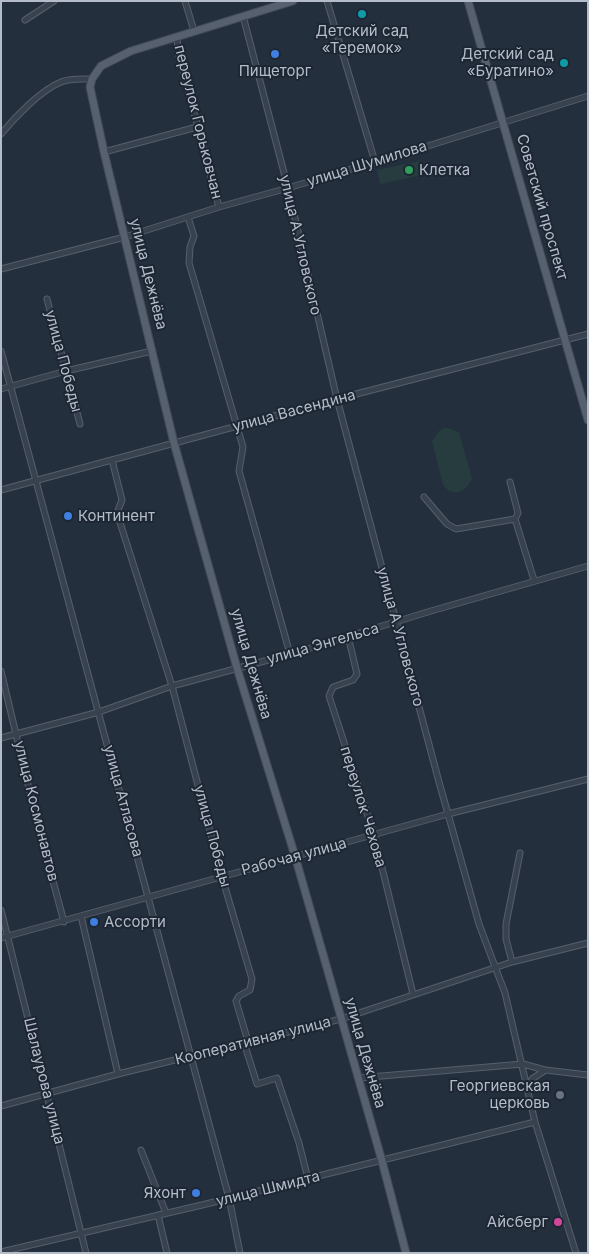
<!DOCTYPE html>
<html>
<head>
<meta charset="utf-8">
<style>
  body { margin:0 }
  #map { position:relative; width:589px; height:1254px; overflow:hidden; background:#242f3e; font-family:Inter,sans-serif }
  canvas { display:block }
  .frame { position:absolute; inset:0; border:2px solid #b4bcc9; pointer-events:none }
</style>
</head>
<body>
<div id="map">
<canvas width="589" height="1254"></canvas>
<div class="frame"></div>
</div>
<script>
const ctx = document.querySelector('canvas').getContext('2d');
ctx.lineJoin = 'round';
function paint(path, color) {
  ctx.fillStyle = color;
  ctx.fill(path, 'evenodd');
}
function strokePath(path, color, width, dash) {
  ctx.strokeStyle = color;
  ctx.lineWidth = width;
  ctx.lineCap = dash ? 'butt' : 'round';
  ctx.setLineDash(dash || []);
  ctx.stroke(path);
}
function drawText(font, color, halo, rows, align = 'center') {
  ctx.font = font + ' Inter,sans-serif';
  ctx.lineWidth = 4;
  ctx.setLineDash([]);
  ctx.textBaseline = 'middle';
  ctx.strokeStyle = halo;
  ctx.fillStyle = color;
  for (const [text, x, y, turn = 0] of rows) {
    ctx.save();
    ctx.translate(x, y);
    ctx.rotate((+turn || 0) * Math.PI / 180);
    ctx.textAlign = isNaN(turn) ? turn : align;
    if (halo) ctx.strokeText(text, 0, 0);
    ctx.fillText(text, 0, 0);
    ctx.restore();
  }
}
const green = new Path2D(`
  M419 161 422 175 380 184 377 170Z
  M445 428 451 429 459 433 472 478C467 492 453 498 443 485L432 441 439 431Z`);
const minor = new Path2D(`
  M185 1 194 31
  M327 1 375 162
  M243 16 288 188 337 399 439 782 479 924 505 993 535 1122 576 1253
  M25 20 54 1
  M177 37 178 52 219 207
  M1 134C15 117 41 90 61 82 70 78 82 79 92 79
  M104 152 197 127
  M188 217 194 236 190 247 189 263 243 447 239 471 290 654
  M1 269 125 237 219 207 288 188 431 145 588 96
  M47 299 80 424
  M1 351 229 1198 240 1253
  M1 389 66 371 152 351
  M112 460 122 500 117 513 172 686 222 877 252 979 250 990 239 996 236 1001 247 1038 246 1049 257 1084 277 1078 299 1143 308 1179
  M510 482 518 513 515 519 534 580
  M1 490 337 399 588 334
  M424 497 447 524 456 529 515 519
  M348 636 357 674 353 680 333 687 329 696 374 835 413 994
  M1 671 35 814 64 922
  M1 738 99 712 172 686 294 653 431 611 588 566
  M1 910 86 1253
  M81 916 118 1074
  M1 938 448 814 588 779
  M512 962 506 939V924L520 853
  M358 1078 523 1064 545 1070 588 1075
  M528 1088 532 1079 544 1071
  M1 1106 118 1074 341 1019 512 962 588 943
  M141 1150 166 1213
  M158 1215 167 1253
  M1 1252 202 1205 535 1122`);
const major = new Path2D(`
  M293 1 131 51 101 66 92 79 90 87 104 152 174 443 237 668 295 856 382 1161 406 1253
  M468 1 588 420`);
const markers = [
  [362,14,5,"#0f9aa8"],
  [275,54,5,"#3f7fe0"],
  [564,63,5,"#0f9aa8"],
  [409,170,5,"#2e9e5b"],
  [68,516,5,"#3f7fe0"],
  [94,922,5,"#3f7fe0"],
  [560,1095,5,"#6b7280"],
  [196,1193,5,"#3f7fe0"],
  [558,1222,5,"#d1479c"]
];
const poiNames = [
  ["Детский сад",362,31,"center"],
  ["«Теремок»",362,48,"center"],
  ["Детский сад",554,54],
  ["«Буратино»",554,71],
  ["Пищеторг",275,71,"center"],
  ["Клетка",419,170,"left"],
  ["Континент",78,516,"left"],
  ["Ассорти",104,922,"left"],
  ["Георгиевская",550,1086],
  ["церковь",550,1103],
  ["Яхонт",186,1193],
  ["Айсберг",548,1222]
];
const streetNames = [
  ["переулок Горьковчан",198,122,76],
  ["улица Шумилова",367,164,-17],
  ["Советский проспект",542,207,74],
  ["улица А.Угловского",300,245,77],
  ["улица Дежнёва",148,274,76],
  ["улица Победы",63,361,75],
  ["улица Васендина",294,411,-15],
  ["улица А.Угловского",400,637,75],
  ["улица Энгельса",323,644,-16],
  ["улица Дежнёва",251,664,74],
  ["улица Атласова",123,801,75],
  ["переулок Чехова",363,807,73],
  ["улица Космонавтов",36,811,76],
  ["улица Победы",212,836,75],
  ["Рабочая улица",294,857,-15],
  ["Кооперативная улица",253,1041,-14],
  ["улица Дежнёва",365,1053,74],
  ["Шалаурова улица",44,1081,76],
  ["улица Шмидта",268,1189,-14]
];
paint(green, '#263c3f');
strokePath(minor, '#565f6c', 7);
strokePath(major, '#414a57', 9);
strokePath(minor, '#38414e', 5);
strokePath(major, '#56606e', 7);
for (const [x, y, r, color] of markers) {
  const dot = new Path2D();
  dot.arc(x, y, r, 0, 2 * Math.PI);
  ctx.fillStyle = color;
  ctx.fill(dot);
  strokePath(dot, '#1d2633', 2);
}
drawText('15px', '#b4bcc9', '#1d2633', poiNames, 'right');
drawText('15px', '#b4bcc9', '#1d2633', streetNames);
</script>
</body>
</html>
